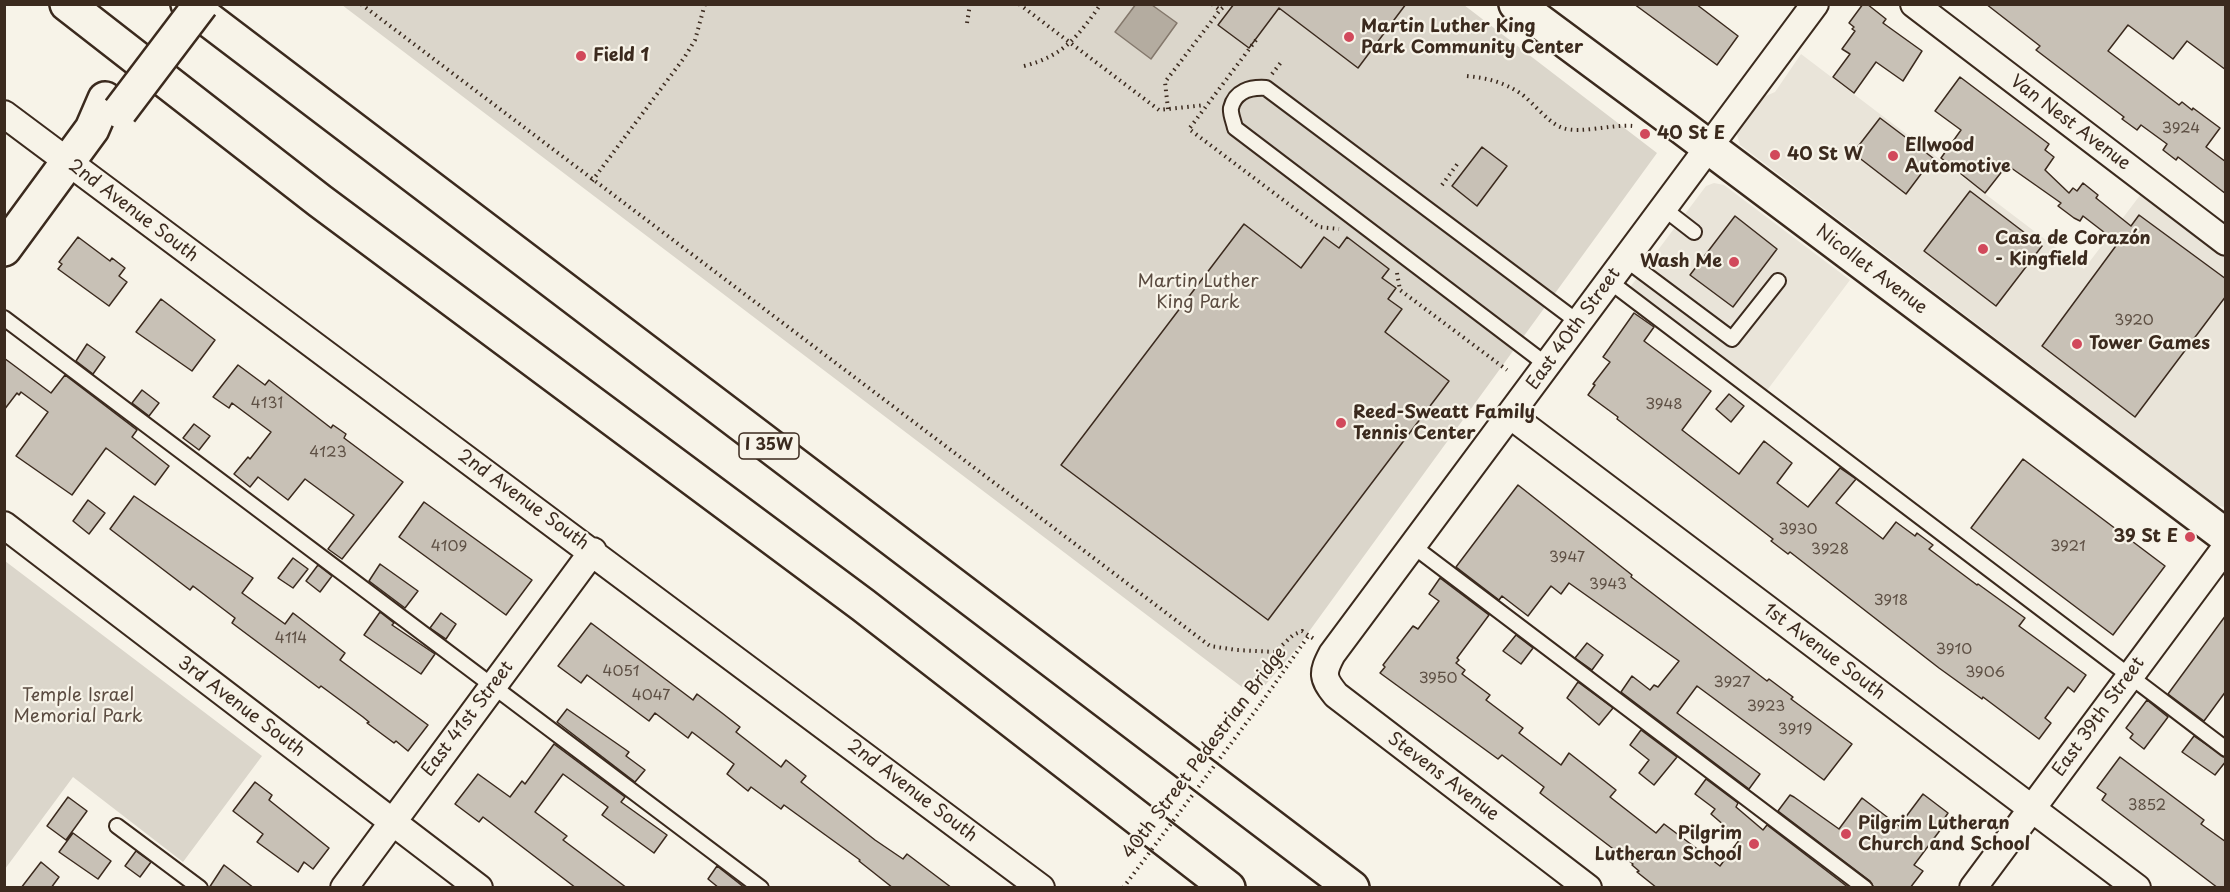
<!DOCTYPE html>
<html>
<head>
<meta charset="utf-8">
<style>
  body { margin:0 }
  #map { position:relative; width:2230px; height:892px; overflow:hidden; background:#f7f3e8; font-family:"Playpen Sans",sans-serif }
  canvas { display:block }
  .frame { position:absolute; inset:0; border:6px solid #3b2a1e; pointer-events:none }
</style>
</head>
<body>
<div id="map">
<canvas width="2230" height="892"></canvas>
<div class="frame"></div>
</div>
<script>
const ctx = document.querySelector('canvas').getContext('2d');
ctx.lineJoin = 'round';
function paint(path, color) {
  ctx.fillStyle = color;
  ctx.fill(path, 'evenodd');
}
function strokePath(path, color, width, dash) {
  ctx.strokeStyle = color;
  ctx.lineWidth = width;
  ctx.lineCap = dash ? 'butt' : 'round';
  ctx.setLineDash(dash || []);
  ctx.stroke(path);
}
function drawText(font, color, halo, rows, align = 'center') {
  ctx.font = font + ' "Playpen Sans",sans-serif';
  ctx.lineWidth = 4.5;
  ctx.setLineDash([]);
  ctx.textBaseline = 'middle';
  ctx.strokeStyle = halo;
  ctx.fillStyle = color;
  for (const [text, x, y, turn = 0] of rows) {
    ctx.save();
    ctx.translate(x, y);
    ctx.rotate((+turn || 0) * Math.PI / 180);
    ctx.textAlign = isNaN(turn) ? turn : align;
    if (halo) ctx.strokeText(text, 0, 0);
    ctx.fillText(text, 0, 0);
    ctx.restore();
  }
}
const built = new Path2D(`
  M1801 54 2084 269 2141 194 2225 257V507L2218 506 1740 145 1737 135 1738 126 1761 98 1775 92Z
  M1714 183 1724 185 1850 280 1762 397 1625 294 1706 186Z`);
const green = new Path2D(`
  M342 5H1464L1657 153 1297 648 1255 697Z
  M5 561 262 756 183 862 73 777 5 869Z`);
const water = new Path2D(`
  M1136 4 1152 5 1177 23 1151 59 1115 32Z`);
const building = new Path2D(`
  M1234 4H1406L1358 68 1279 8 1249 48 1218 25Z
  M1634 4H1696L1738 36 1717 65Z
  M1863 4H1867L1886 19 1883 23 1922 51 1903 81 1876 62 1854 93 1833 77 1850 54 1842 49 1855 31 1852 29 1854 27 1849 23Z
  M1986 4H2226V70L2187 41 2173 59 2128 25 2108 51 2179 105 2182 102 2192 110 2193 108 2220 128 2206 147 2226 162V194L2178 157 2176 160 2163 150 2167 144 2141 125 2137 130 2122 119 2124 117 2036 50 2040 46Z
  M1960 77 2049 144 2045 150 2054 157 2045 170 2069 193 2073 188 2077 191 2083 183 2098 195 2096 198 2131 226 2139 215 2226 279V296L2135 417 2042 346 2118 243 2083 216 2080 221 2074 218 2058 206 2061 203 2007 165 1985 193 1941 158 1961 130 1935 111Z
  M1880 118 1933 158 1906 194 1853 153Z
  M1482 147 1507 166 1477 206 1452 186Z
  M1970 191 2042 246 1996 306 1924 251Z
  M1735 216 1777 249 1733 307 1690 275Z
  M1244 224 1301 268 1324 237 1339 248 1347 237 1389 269 1382 278 1396 288 1388 299 1402 309 1385 332 1449 381 1268 620 1061 465Z
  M78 237 110 261 112 258 125 268 119 276 127 282 109 306 58 269 62 264 59 262Z
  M161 299 215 340 192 371 136 332Z
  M1634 313 1654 327 1644 341 1711 391 1682 430 1739 474 1764 441 1792 463 1777 483 1808 507 1840 468 1856 479 1836 503 1883 539 1896 522 1915 536 1917 533 1933 545 1929 549 1977 585 1978 584 2025 618 2019 626 2086 675 2074 692 2068 687 2045 718 2051 723 2039 739 1983 697 1982 699 1939 668 1790 552 1788 554 1771 541 1773 539 1617 419 1618 417 1588 395 1595 385 1593 384 1610 362 1603 357Z
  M87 344 105 357 93 374 76 361Z
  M4 358 51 393 65 375 137 430 132 437 169 466 155 485 106 448 72 495 16 456 48 412 21 392 19 395 17 393 4 410Z
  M238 365 265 385 269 380 331 428 333 425 346 434 344 438 403 482 342 559 328 549 354 515 305 479 288 500 258 477 250 487 234 474 248 457 250 459 271 432 232 403 229 408 213 397Z
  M142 390 159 403 149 416 132 403Z
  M1729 394 1744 406 1731 422 1716 409Z
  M194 424 210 436 199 450 183 438Z
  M2023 459 2165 566 2113 635 1971 528Z
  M1518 485 1632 575 1631 577 1767 681 1769 679 1793 697 1791 699 1852 744 1824 780 1697 686 1677 713 1760 774 1749 789 1621 692 1632 676 1650 690 1654 685 1658 687 1679 661 1569 583 1561 594 1551 586 1528 616 1502 596 1499 600 1456 567Z
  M134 496 253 578 242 593 285 624 293 613 345 653 340 660 428 725 408 751 396 741 394 743 367 723 369 722 363 717 321 686 319 688 232 623 235 618 193 586 190 590 110 529Z
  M88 500 105 513 89 534 73 521Z
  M424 502 532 580 506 615 399 537Z
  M293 558 308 569 293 588 278 578Z
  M380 564 418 591 405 608 369 581Z
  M318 565 332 576 320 592 306 581Z
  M1440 578 1489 615 1457 658 1459 660 1456 663 1465 670 1462 674 1490 695 1486 700 1523 728 1519 733 1561 765 1569 753 1616 790 1610 797 1656 833 1664 824 1720 866 1740 839 1711 814 1715 809 1695 794 1706 779 1738 803 1736 807 1763 830 1767 825 1849 888H1657L1637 872 1639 871 1632 865 1633 864 1540 793 1544 787 1502 755 1498 759 1380 673 1385 667 1383 665 1413 626 1418 629 1439 601 1429 594Z
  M380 612 394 623 392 625 435 654 421 674 364 635Z
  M441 613 456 624 446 639 430 628Z
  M2226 615V691L2204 721 2168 694Z
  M591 623 693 700 697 694 722 713 740 727 736 732 781 767 786 760 806 776 801 782 875 840 903 859 907 854 952 888H893L859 861 860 860 784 805 781 809 751 787 748 791 727 774 734 764 692 732 688 738 655 713 649 721 587 675 581 683 558 666Z
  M1516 635 1533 648 1521 664 1503 651Z
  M1587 643 1603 655 1592 670 1575 658Z
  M1578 682 1613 708 1599 725 1567 698Z
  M2147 700 2168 717 2144 749 2130 738 2133 734 2126 728Z
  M567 709 629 752 626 756 645 770 635 782 557 722Z
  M1641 730 1677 757 1654 785 1639 773 1649 760 1630 745Z
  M2194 736 2226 758V761L2215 775 2182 752Z
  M554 744 625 797 621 802 667 835 654 853 602 815 608 807 563 774 535 812 567 836 563 840 627 888H576L483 817 479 822 455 804 478 774 510 797 522 781 525 784Z
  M2120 757 2204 820 2201 824 2226 842V888H2218L2102 800 2106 794 2097 788Z
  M255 782 272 795 269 800 329 848 313 869 304 862 298 872 257 842 263 834 233 811Z
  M1923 794 1948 813 1944 819 1947 821 1914 865 1923 871 1910 888H1874L1870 881 1778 811 1790 795 1794 797 1839 829 1862 798 1899 826Z
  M68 797 87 811 66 840 47 826Z
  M73 833 111 861 98 879 59 852Z
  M136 851 151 862 140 877 125 866Z
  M41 862 59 877 51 888H21Z
  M224 865 254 888H209Z
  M717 866 745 888H719L708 879Z`);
const path = new Path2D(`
  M361 4 1210 646 1237 650 1275 652 1293 635 1302 631 1314 639
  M1019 4 1159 110 1205 105
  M1212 4 1220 10 1227 4
  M967 23 970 4
  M1256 40 1189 129 1319 227 1339 229
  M1024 66C1064 56 1078 36 1101 4
  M1272 74 1282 61
  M1467 76C1487 78 1503 82 1520 93 1532 101 1549 124 1563 128 1580 134 1613 124 1633 126
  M1168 109 1165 82 1220 10
  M592 181 684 58 695 40 705 4
  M1442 185 1458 163
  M1397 273 1400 290 1507 370
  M1262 702 1309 635`);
const lane = new Path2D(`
  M1663 208 1694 232
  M1625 259 1732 339 1778 281
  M1609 281 2226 749
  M4 318 761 888
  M1547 365 1235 128C1234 122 1230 114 1231 108 1235 91 1250 87 1266 88L1578 322
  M1413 546 1865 888
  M117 826 200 888`);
const street = new Path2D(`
  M1914 4 2226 242
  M4 114 1041 888
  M1510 415 2137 888
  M4 525 479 888
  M344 888 593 551
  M1588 888 1336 695C1322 678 1322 673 1332 654L1815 4
  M1973 888 2226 547`);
const secondary = new Path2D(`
  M1516 4 1682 127 2226 536
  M4 249 92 129 105 99`);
const highway = new Path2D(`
  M67 4 320 201 863 605 1228 888
  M188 4 1352 888`);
const pathBridge = new Path2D(`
  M1123 888 1262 702`);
const secondaryBridge = new Path2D(`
  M120 111 201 4`);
const markers = [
  [1349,37,6,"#d1495b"],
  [581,56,6,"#d1495b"],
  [1645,134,6,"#d1495b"],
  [1775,155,6,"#d1495b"],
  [1893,156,6,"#d1495b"],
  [1983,249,6,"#d1495b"],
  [1734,262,6,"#d1495b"],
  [2077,344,6,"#d1495b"],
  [1341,423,6,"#d1495b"],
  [2190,537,6,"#d1495b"],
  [1846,834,6,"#d1495b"],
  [1754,844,6,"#d1495b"]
];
const numberNames = [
  ["3924",2181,129],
  ["3920",2134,321],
  ["4131",267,404],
  ["3948",1664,405],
  ["4123",328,453],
  ["3930",1798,530],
  ["4109",449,547],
  ["3921",2068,547],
  ["3928",1830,550],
  ["3947",1567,558],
  ["3943",1608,585],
  ["3918",1891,601],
  ["4114",291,639],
  ["3910",1954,650],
  ["4051",621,672],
  ["3906",1985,673],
  ["3950",1438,679],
  ["3927",1732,683],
  ["4047",651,696],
  ["3923",1766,707],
  ["3919",1795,730],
  ["3852",2147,806]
];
const shields = [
  [769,446,60]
];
const shieldNames = [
  ["I 35W",769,446]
];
const poiNames = [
  ["Martin Luther King",1361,27],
  ["Park Community Center",1361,48],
  ["Field 1",593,56],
  ["40 St E",1657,134],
  ["Ellwood",1905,146],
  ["Automotive",1905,167],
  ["40 St W",1787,155],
  ["Casa de Corazón",1995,239],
  ["- Kingfield",1995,260],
  ["Wash Me",1722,262,"right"],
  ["Tower Games",2089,344],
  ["Reed-Sweatt Family",1353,413],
  ["Tennis Center",1353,434],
  ["39 St E",2178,537,"right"],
  ["Pilgrim Lutheran",1858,824],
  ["Church and School",1858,845],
  ["Pilgrim",1742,834,"right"],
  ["Lutheran School",1742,855,"right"]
];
const streetNames = [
  ["Van Nest Avenue",2070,123,37],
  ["2nd Avenue South",133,211,37],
  ["Nicollet Avenue",1871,270,37],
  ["East 40th Street",1574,329,-54],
  ["2nd Avenue South",523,500,36],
  ["1st Avenue South",1824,652,37],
  ["3rd Avenue South",241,707,37],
  ["East 39th Street",2099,717,-54],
  ["East 41st Street",468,719,-53],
  ["40th Street Pedestrian Bridge",1205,753,-53],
  ["Stevens Avenue",1443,777,37],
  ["2nd Avenue South",912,791,37]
];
const parkNames = [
  ["Martin Luther",1198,282],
  ["King Park",1198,303],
  ["Temple Israel",78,696],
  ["Memorial Park",78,717]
];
paint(built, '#e9e4d9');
paint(green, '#dbd6cb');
paint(water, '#b4aca0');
strokePath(water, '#84786c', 1.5);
paint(building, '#c8c1b6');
strokePath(building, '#3b2a1e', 1.5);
strokePath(lane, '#3b2a1e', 18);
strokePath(street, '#3b2a1e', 30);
strokePath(secondary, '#3b2a1e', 38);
strokePath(highway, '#3b2a1e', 38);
strokePath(path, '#3b2a1e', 4, [1.5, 4.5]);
strokePath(lane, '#f7f3e8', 14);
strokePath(street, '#f7f3e8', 26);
strokePath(secondary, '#f7f3e8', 33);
strokePath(highway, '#f7f3e8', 33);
strokePath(secondaryBridge, '#3b2a1e', 38, []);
strokePath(pathBridge, '#3b2a1e', 4, [1.5, 4.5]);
strokePath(secondaryBridge, '#f7f3e8', 33);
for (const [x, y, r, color] of markers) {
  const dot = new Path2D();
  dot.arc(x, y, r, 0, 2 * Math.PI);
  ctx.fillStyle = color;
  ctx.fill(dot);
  strokePath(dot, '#f7f3e8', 2);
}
drawText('15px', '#5e5044', null, numberNames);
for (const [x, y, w] of shields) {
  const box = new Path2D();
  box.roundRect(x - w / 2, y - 13, w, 26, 4.5);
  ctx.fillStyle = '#f7f3e8';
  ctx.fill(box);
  strokePath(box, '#3b2a1e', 1.5);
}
drawText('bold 16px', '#3b2a1e', null, shieldNames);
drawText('bold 18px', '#3b2a1e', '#f7f3e8', poiNames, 'left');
drawText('18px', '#3b2a1e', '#f7f3e8', streetNames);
drawText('18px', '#5b4c41', '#f7f3e8', parkNames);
</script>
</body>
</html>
